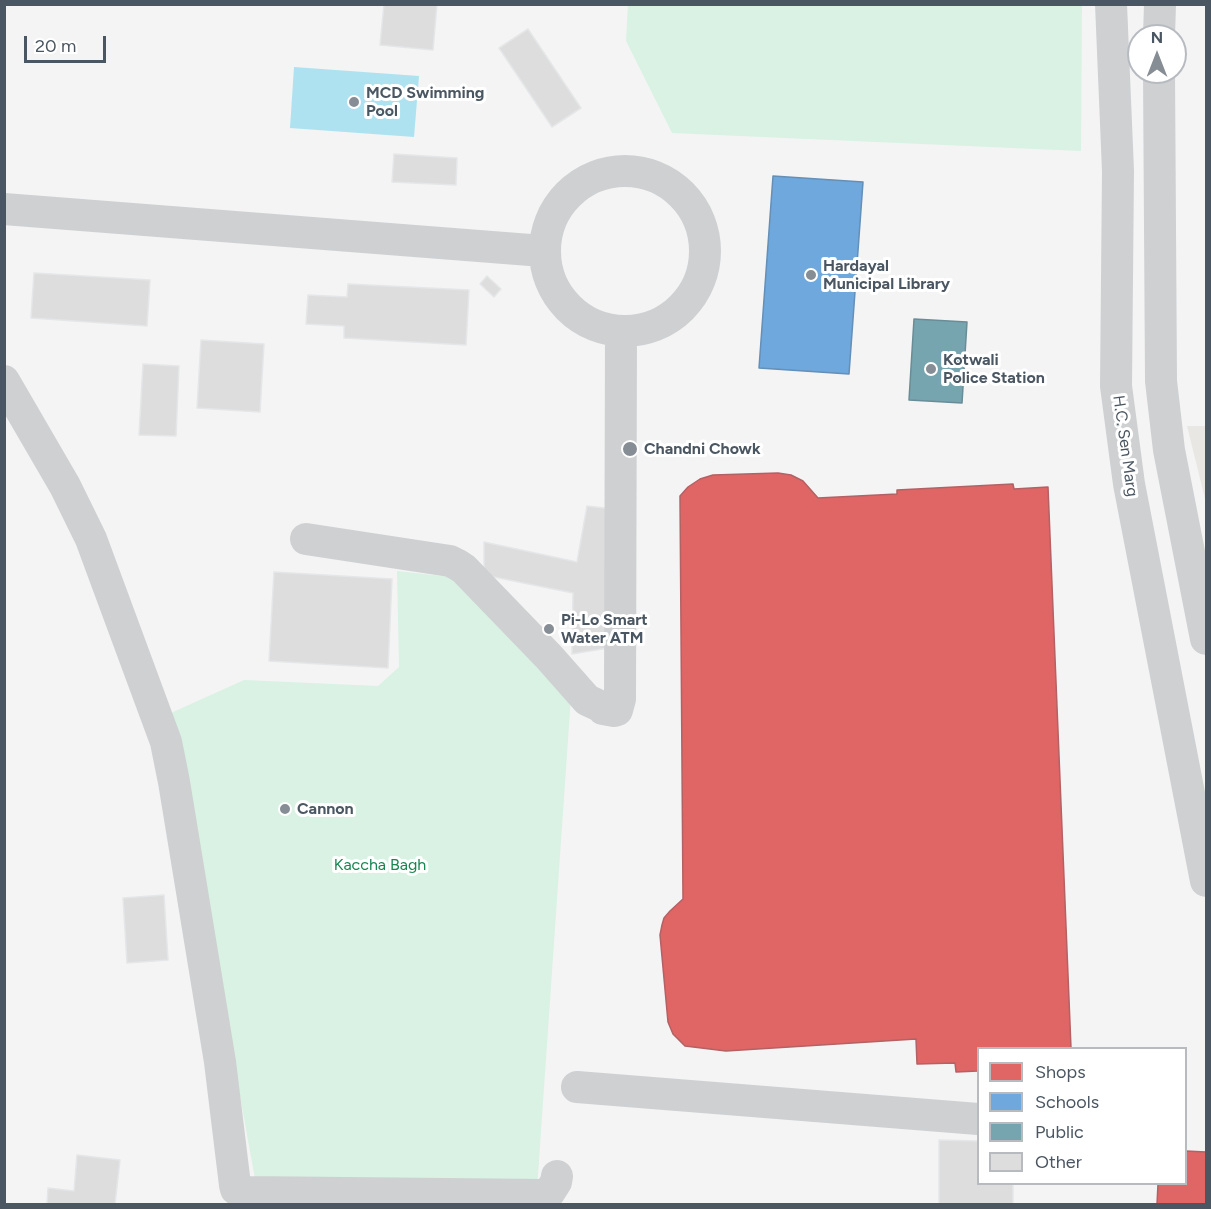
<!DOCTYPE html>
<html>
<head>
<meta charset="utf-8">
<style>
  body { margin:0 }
  #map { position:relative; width:1211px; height:1209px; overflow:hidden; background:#f4f4f4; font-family:Figtree,sans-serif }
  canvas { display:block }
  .frame { position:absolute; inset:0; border:6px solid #4a5661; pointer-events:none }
  .legend { position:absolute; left:977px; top:1047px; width:210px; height:138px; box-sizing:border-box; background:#fff; border:2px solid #b7bbc0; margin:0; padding:8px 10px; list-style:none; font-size:18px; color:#4a5661 }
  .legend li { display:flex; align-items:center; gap:12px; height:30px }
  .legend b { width:30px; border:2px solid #b7bbc0 }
  .north { position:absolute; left:1127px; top:24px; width:60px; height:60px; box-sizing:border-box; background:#fff; border:2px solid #b7bbc0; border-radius:50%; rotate:0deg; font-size:16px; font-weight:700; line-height:24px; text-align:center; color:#4a5661 }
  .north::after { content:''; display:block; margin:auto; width:21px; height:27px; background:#868d94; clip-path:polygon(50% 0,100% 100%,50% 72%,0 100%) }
  .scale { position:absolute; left:24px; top:36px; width:82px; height:27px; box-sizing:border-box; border:3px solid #4a5661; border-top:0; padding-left:8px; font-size:18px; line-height:21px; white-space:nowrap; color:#4a5661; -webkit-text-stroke:4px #fff; paint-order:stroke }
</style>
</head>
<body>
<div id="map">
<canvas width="1211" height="1209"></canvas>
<div class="frame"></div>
<ul class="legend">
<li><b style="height:16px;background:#e06666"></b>Shops</li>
<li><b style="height:16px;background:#6fa8dc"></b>Schools</li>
<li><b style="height:16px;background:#76a5af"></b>Public</li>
<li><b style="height:16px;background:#ddddde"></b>Other</li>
</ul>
<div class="north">N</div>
<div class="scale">20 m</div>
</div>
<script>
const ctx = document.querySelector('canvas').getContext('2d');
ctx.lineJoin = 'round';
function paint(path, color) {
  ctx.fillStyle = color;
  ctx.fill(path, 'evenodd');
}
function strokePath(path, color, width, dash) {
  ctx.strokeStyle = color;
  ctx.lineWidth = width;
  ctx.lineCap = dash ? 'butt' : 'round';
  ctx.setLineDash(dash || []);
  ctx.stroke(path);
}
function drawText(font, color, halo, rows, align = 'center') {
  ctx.font = font + ' Figtree,sans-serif';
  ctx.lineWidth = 6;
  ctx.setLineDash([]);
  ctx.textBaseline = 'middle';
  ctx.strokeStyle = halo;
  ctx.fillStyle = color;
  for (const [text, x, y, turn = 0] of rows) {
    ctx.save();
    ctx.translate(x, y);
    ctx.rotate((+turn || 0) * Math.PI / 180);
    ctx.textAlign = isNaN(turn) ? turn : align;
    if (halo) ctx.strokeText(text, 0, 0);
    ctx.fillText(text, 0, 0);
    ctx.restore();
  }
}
const commercial = new Path2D(`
  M1187 426H1206V503Z`);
const green = new Path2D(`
  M628 5H1082L1081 151 672 133 626 41Z
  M397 571 451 577 571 696 537 1189 257 1190 171 713 244 680 378 686 399 667Z`);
const water = new Path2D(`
  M294 67 419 76 414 137 290 128Z`);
const shops = new Path2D(`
  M778 473 791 475 803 481 818 498 897 494V490L1013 484 1014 489 1048 487 1071 1048H978V1071L956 1072 955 1063 917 1064 916 1039 726 1051 685 1046 673 1034 668 1022 660 935 662 925 664 918 670 911 683 899 680 496 688 487 700 479 713 475Z
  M1186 1151 1206 1152V1204H1157L1158 1184H1186Z`);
const schools = new Path2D(`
  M773 176 863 182 849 374 759 368Z`);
const public = new Path2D(`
  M914 319 967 322 962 403 909 400Z`);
const building = new Path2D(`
  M384 4H437L433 50 380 45Z
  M528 29 581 108 552 127 499 48Z
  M394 154 457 158 456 185 392 182Z
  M34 273 150 280 147 326 31 318Z
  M487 276 501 289 494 297 480 284Z
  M348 284 469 290 466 345 344 338V326L306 324 308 295 347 297Z
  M201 340 264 344 260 412 197 408Z
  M143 364 179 366 176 436 139 435Z
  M587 506 613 509 608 648 572 654 573 593 484 575V542L577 562Z
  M274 572 392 579 388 668 269 661Z
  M164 895 168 960 127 963 123 898Z
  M939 1140 978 1141V1184H1013V1204H939Z
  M77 1155 120 1160 115 1204H47L48 1188 74 1191Z`);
const street = new Path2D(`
  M1111 4 1118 171 1116 386 1129 484 1206 881
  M1159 36 1160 4
  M1159 72 1161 381 1169 450 1206 639
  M545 251a80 80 0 1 1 160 0a80 80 0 1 1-160 0Z
  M4 209 543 251
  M4 381 65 486 91 539 166 742 174 782 220 1062 235 1185 236 1189 246 1192 544 1195 549 1193 556 1182 557 1176
  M306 539 450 561 458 565 464 569 549 657 587 700 602 707 603 709 614 711 617 710 620 699 621 332
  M577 1087 978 1119`);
const markers = [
  [354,102,6,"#868d94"],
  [811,275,6,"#868d94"],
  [931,369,6,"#868d94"],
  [630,449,8,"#868d94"],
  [549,629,6,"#868d94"],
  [285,809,6,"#868d94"]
];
const poiNames = [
  ["MCD Swimming",366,93],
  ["Pool",366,111],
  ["Hardayal",823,266],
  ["Municipal Library",823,284],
  ["Kotwali",943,360],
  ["Police Station",943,378],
  ["Chandni Chowk",644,449],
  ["Pi-Lo Smart",561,620],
  ["Water ATM",561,638],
  ["Cannon",297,809]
];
const streetNames = [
  ["H.C. Sen Marg",1125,446,82]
];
const parkNames = [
  ["Kaccha Bagh",380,865]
];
paint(commercial, '#e8e7e3');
paint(green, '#d9f2e3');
paint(water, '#aee2f0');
paint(shops, '#e06666');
strokePath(shops, '#b36164', 1.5);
paint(schools, '#6fa8dc');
strokePath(schools, '#648fb7', 1.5);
paint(public, '#76a5af');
strokePath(public, '#698d98', 1.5);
paint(building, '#ddddde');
strokePath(building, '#e5e6e7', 1.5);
strokePath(street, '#ced0d2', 32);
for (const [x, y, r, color] of markers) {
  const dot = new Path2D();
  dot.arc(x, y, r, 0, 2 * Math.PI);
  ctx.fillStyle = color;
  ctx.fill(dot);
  strokePath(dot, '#fff', 2);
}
drawText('bold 16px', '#4a5661', '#fff', poiNames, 'left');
drawText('16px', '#4a5661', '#fff', streetNames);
drawText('16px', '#17864f', '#fff', parkNames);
</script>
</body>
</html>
